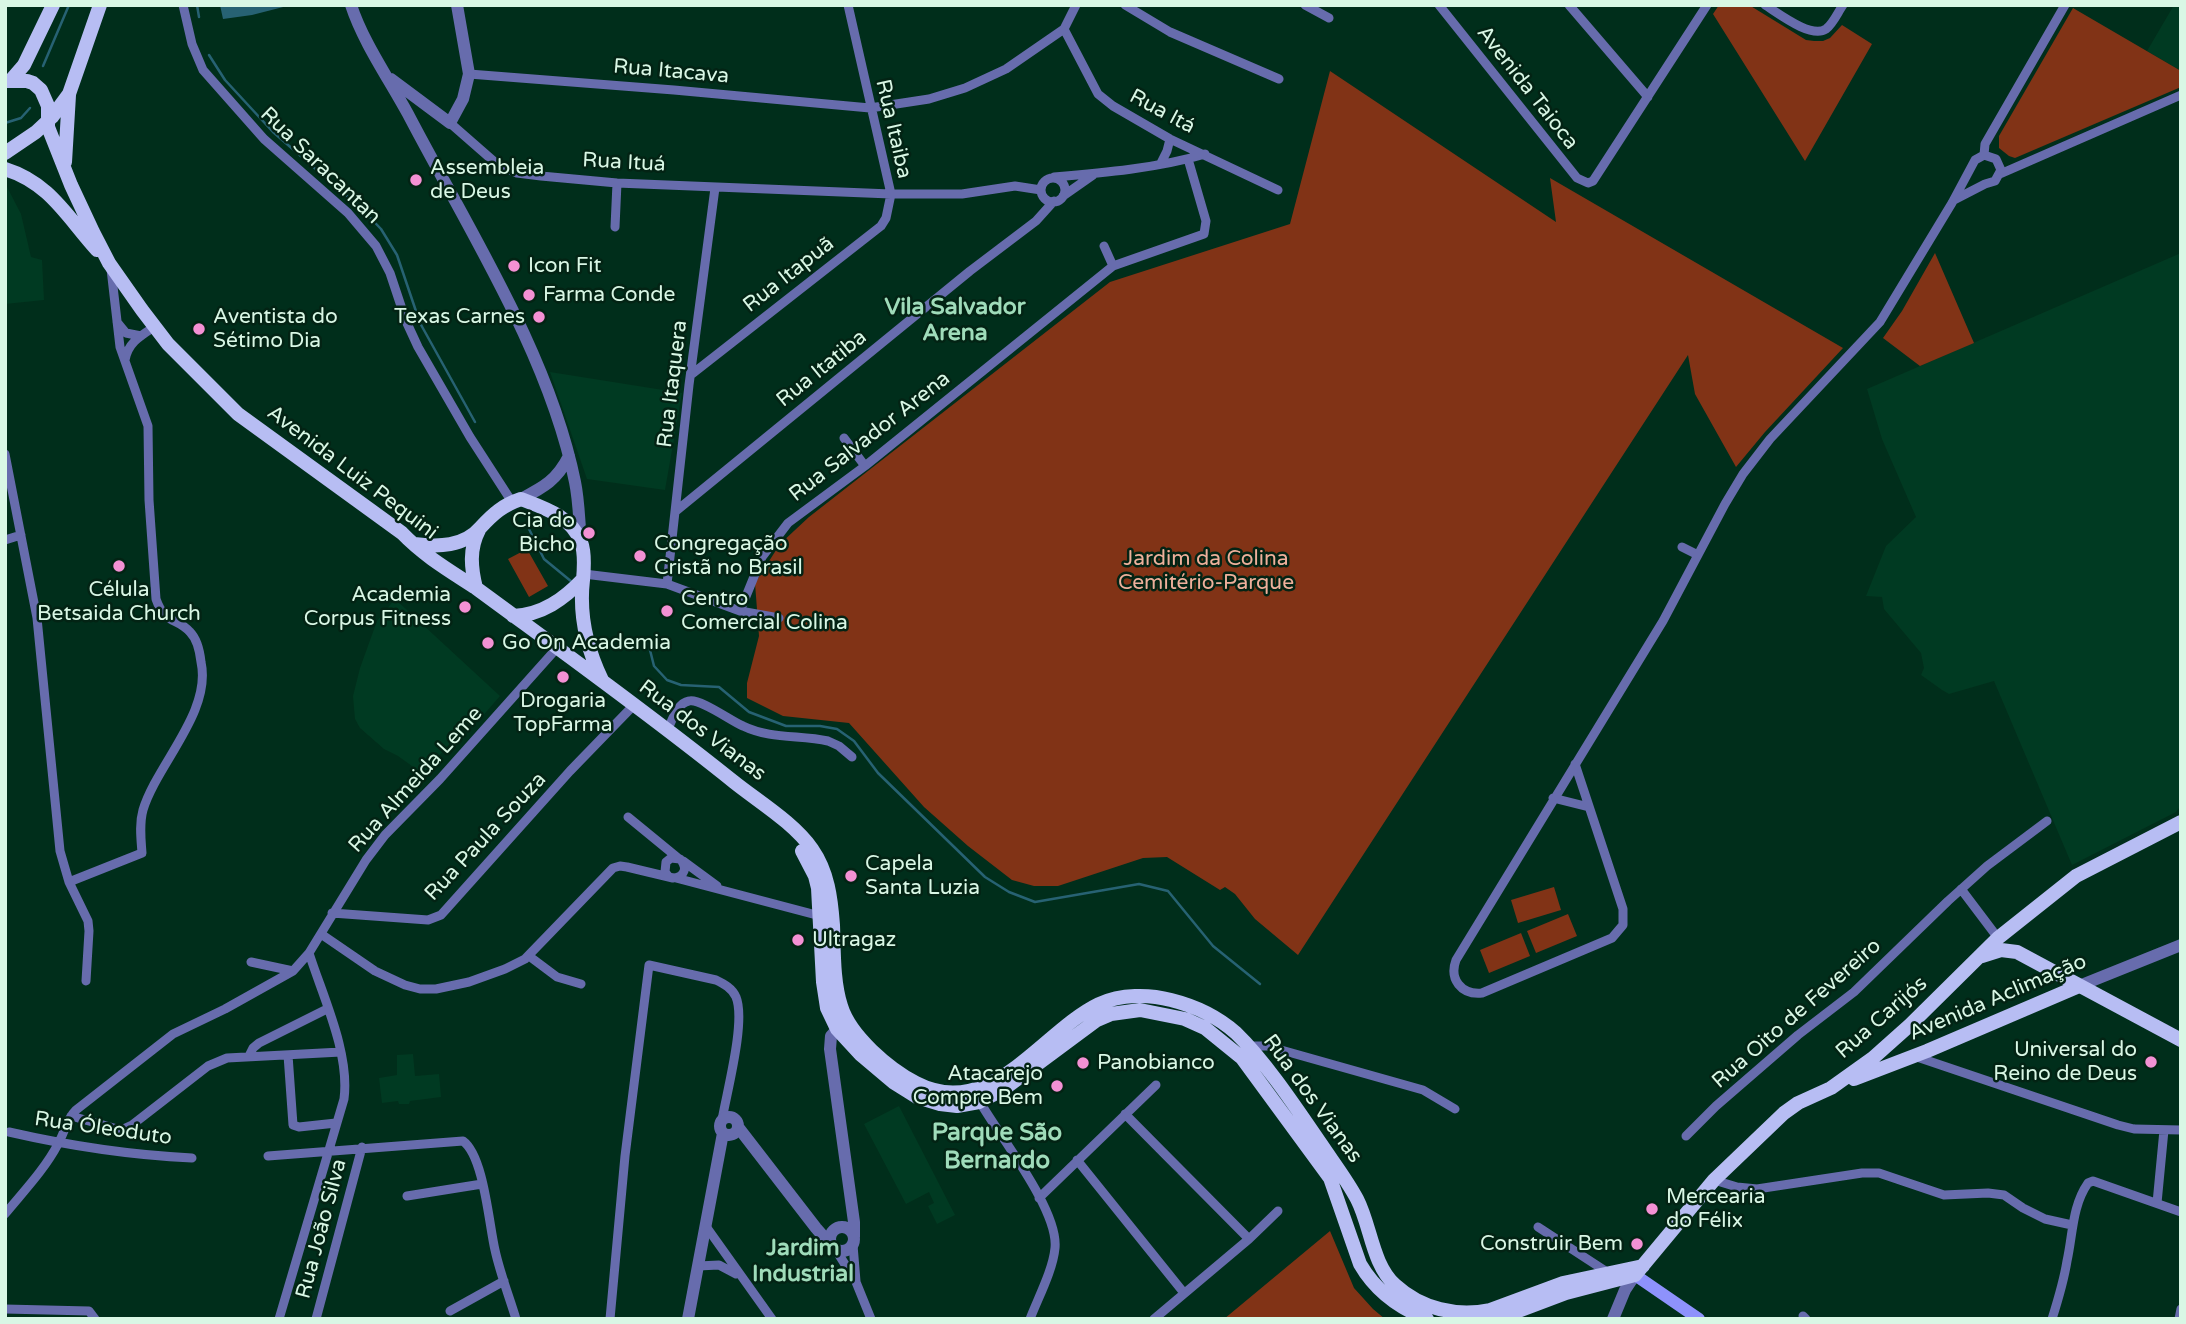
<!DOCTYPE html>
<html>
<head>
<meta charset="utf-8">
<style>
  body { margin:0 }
  #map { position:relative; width:2186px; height:1324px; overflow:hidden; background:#002e1b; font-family:"Varela Round",sans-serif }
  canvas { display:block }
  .frame { position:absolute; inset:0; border:7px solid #d9f7e5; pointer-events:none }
</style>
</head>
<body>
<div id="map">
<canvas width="2186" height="1324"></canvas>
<div class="frame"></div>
</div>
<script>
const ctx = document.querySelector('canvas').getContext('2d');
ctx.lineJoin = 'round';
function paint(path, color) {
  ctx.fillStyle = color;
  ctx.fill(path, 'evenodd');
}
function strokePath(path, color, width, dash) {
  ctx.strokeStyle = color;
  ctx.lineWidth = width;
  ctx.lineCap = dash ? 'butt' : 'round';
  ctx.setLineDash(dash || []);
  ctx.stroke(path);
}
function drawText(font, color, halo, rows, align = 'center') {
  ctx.font = font + ' "Varela Round",sans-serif';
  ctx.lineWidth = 5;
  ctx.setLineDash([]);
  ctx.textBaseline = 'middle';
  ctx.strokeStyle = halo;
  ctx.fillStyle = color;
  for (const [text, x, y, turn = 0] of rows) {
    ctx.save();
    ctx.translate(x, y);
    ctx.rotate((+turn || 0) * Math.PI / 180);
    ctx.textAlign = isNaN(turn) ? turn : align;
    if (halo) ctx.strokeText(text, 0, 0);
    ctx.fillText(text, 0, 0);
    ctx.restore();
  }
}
const built = new Path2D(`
  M2174 5H2181V71L2147 51Z
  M5 183 21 214 31 257 42 260 44 300 5 304Z
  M2181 253 2179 808 2176 812 2072 865 1994 681 1949 694 1942 690 1921 675 1924 668 1921 653 1884 609 1882 597 1866 596 1886 546 1916 517 1882 439 1867 389Z
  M550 372 682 393 665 490 587 479Z
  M395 599 500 696 480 719 459 733 423 774 398 756 384 749 360 728 355 719 353 696 360 668 377 621Z
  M413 1054 415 1076 439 1074 441 1097 410 1101 409 1104H399L398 1101 382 1103 379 1078 397 1075V1055Z
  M899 1106 955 1215 937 1224 928 1206 934 1203 929 1192 906 1204 864 1124Z`);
const green = new Path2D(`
  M1719 5H1749L1806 40 1814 41H1823L1830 38 1842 25 1872 44 1805 161 1713 14Z
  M2073 8 2181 71V87L2015 158 2009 156 1999 148V136Z
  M1330 71 1556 222 1550 178 1843 348 1765 432 1736 467 1695 394 1688 355 1298 955 1255 919 1235 894 1225 887 1220 890 1167 857 1143 858 1058 886H1034L1012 880 968 846 924 807 849 723 783 716 747 698V683L759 636 755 583 780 544 809 517 1110 282 1290 224Z
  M1935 253 1974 343 1920 366 1883 338 1902 311Z
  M527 549 548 586 529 597 508 559Z
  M1554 887 1561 910 1518 923 1511 900Z
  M1568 914 1577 936 1536 953 1527 931Z
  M1521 933 1530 956 1489 973 1480 950Z
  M1330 1231 1354 1288 1373 1309 1385 1319H1224Z`);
const water = new Path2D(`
  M220 5H291L252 15 223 19Z`);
const stream = new Path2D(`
  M197 5 199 17
  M209 55 225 80 273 132 362 209 381 229 397 255 420 323 475 422
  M43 66 69 5
  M5 123 21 118 30 108
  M529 529 544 559 572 582
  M648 642 654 666 667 680 681 685 719 687 749 712 786 726H820L837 729 854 741 878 773 985 877 1009 892 1035 902 1139 884 1168 891 1213 946 1260 984`);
const minor = new Path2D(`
  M183 5 192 44 203 70 264 139 348 213 376 246 390 273 406 321 418 347 470 437 512 502
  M1125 5 1170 32 1279 79
  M1305 5 1329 18
  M1439 5 1577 178 1588 183 1593 181 1707 5
  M1569 5 1648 97
  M1765 5C1778 13 1811 39 1826 29 1833 24 1838 12 1843 5
  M1064 29 1098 94 1113 106 1170 139 1278 190
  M469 74 674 90 870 108 929 99 965 88 1006 69 1064 29 1076 5
  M450 123 498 165 517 173 541 176 617 183 891 194H962L1015 186 1041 190
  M1984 155 1985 144 2065 5
  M1161 163 1167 151 1170 139
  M2000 174 2181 95
  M1054 177C1102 173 1159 168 1205 154
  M1041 190a12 12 0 1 1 24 0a12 12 0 1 1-24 0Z
  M1063 196 1093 175
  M615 227 617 183
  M1104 246 1113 266
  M117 322 126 333 141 336
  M125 360C128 343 140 336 154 327
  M692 374 881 226 886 218 891 194 848 5
  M844 438 865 466
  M5 454 37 618 60 851 69 882 88 921 89 931 86 981
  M676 511 970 271 1036 221 1054 201
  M5 540 21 535
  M1682 547 1698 555
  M584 574 667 584 740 611 779 618
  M667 584 689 385 715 188
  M740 611 762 557 788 523 865 466 1113 266 1204 234 1206 221 1188 159
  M667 731C672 721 677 703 689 701 700 698 731 721 743 726 770 739 799 735 828 741L839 746 852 757
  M1575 764 1623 909V925L1612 938 1482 993C1461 995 1449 979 1456 960L1663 621 1725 504 1743 474 1770 439 1880 322 1952 203 1975 160 1984 155 1996 159 2001 170 1995 181 1985 184 1954 200
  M1553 798 1589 807
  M628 817 678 858
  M683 861 717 886
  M676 878 824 917
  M69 882 142 853C141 839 139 824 143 810 157 764 212 712 201 662 200 653 197 639 190 632 177 617 165 625 156 599L149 500 148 426 120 347 111 269
  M1961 889 1998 938
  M332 913 428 920 441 915 570 771 633 706
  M321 934 375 971 405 985 420 989H436L469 982 505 969 525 959 613 868 620 866 627 867 673 878C685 877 688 867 680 859L671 858 666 862 665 872 669 877
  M529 956 557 977 581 984
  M251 962 293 971
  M1249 1046H1267L1423 1090 1455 1109
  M288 1055 293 1125 299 1127 336 1123
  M249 1056 253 1048 259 1043 327 1009
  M1914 1056 2118 1125 2134 1129 2181 1130
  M977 1097C996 1132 1059 1209 1055 1248 1053 1270 1038 1298 1030 1319
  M1125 1114 1249 1239
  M71 1116 121 1130 132 1125 208 1066 227 1058 341 1052
  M9 1132C70 1146 130 1155 192 1158
  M1686 1136 1716 1106 1798 1035 1854 992 1948 901 1987 866 2047 821
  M268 1156 463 1141C484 1156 489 1225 495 1250 500 1273 509 1296 516 1319
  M1077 1160 1184 1293
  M1714 1180 1737 1187 1757 1189 1862 1173H1879L1944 1195 1988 1193 2004 1195 2023 1208 2045 1219 2072 1225
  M407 1196 482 1184
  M1039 1198 1156 1085
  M2157 1203 2164 1130
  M5 1214C23 1192 45 1169 58 1144 65 1132 66 1120 76 1110L173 1034 225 1009 293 971 309 953 366 860 385 835 440 779 557 648
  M705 1225 772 1319
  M1538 1227 1607 1272
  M853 1245 856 1281
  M836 1250 856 1282 871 1319
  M698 1266 719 1265 736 1274
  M5 1309 89 1311 95 1319
  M450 1311 504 1281
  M1803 1316 1806 1319
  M279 1319 344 1099C350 1053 323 997 309 953
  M316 1319 362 1147
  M610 1319 625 1156 649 965 716 980C724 984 732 988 736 997 746 1021 727 1091 722 1120
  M1154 1319 1249 1239 1278 1211
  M2052 1319C2058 1300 2064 1280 2067 1261 2073 1234 2072 1206 2088 1183L2093 1181 2181 1212
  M2179 1319 2181 1309`);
const tertiary = new Path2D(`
  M351 5C363 42 389 79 408 114 468 229 549 354 575 482 579 501 579 521 581 541
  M391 79 450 123 463 99 469 74 457 5
  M521 499C544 487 557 480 569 456
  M2079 986 2181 945
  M843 1023 831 1036 830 1049 854 1222V1237
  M720 1126a9 9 0 1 1 18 0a9 9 0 1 1-18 0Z
  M738 1127 816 1228 830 1244
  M830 1239a12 12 0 1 1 24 0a12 12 0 1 1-24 0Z
  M688 1319 723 1133
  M1613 1319 1625 1290 1635 1275`);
const secondary = new Path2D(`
  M1635 1275 1699 1319`);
const primary = new Path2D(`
  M11 80 24 65 53 5
  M5 81H27L33 83 41 90 48 106V127L71 185 93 232 109 263 142 310 168 344 238 414 402 533C424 556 450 571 476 588 563 652 651 715 734 782 759 802 794 823 812 849 828 872 831 898 833 925 834 951 833 981 841 1006 850 1036 889 1069 916 1083 991 1122 1041 1032 1099 1004 1121 994 1149 994 1171 1000 1195 1006 1218 1017 1236 1033 1266 1062 1297 1109 1321 1144 1333 1162 1347 1180 1357 1199 1371 1226 1372 1264 1395 1285 1421 1309 1457 1317 1490 1310L1563 1283 1643 1266
  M5 153 36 132 52 117 69 94 100 5
  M65 162 69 95
  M5 169C50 183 67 217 97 250
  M414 544C438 547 464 547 481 527 493 514 503 505 521 499 544 508 571 516 581 542 585 552 584 569 583 580 579 614 587 649 602 680
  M476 588C471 568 469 549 479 530
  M513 616C542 615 564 599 583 579
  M802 851 815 876 818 888 823 982 827 1008 837 1029 861 1055 893 1082 917 1097 940 1104 957 1106 979 1102 1004 1089 1097 1020 1111 1014 1140 1010 1185 1019 1205 1028 1242 1058 1330 1178 1360 1264C1375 1290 1399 1308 1427 1319
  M1982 956 2001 950 2017 952 2181 1040
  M1854 1079 1927 1051 2079 986
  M1497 1319 1566 1293 1635 1275 1714 1180 1784 1113 1798 1103 1831 1088 1873 1058 1910 1025 1998 938 2076 876 2181 822`);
const markers = [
  [416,180,7,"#f491d4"],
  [514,266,7,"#f491d4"],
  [529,295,7,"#f491d4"],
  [539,317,7,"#f491d4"],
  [199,329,7,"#f491d4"],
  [589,533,7,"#f491d4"],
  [640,556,7,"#f491d4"],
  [119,566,7,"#f491d4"],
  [465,607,7,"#f491d4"],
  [667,611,7,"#f491d4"],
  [488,643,7,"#f491d4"],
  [563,677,7,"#f491d4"],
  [851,876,7,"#f491d4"],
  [798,940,7,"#f491d4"],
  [2151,1062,7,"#f491d4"],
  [1083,1063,7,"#f491d4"],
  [1057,1086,7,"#f491d4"],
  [1652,1209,7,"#f491d4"],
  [1637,1244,7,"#f491d4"]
];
const streetNames = [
  ["Rua Itacava",671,72,5],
  ["Avenida Taioca",1527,88,52],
  ["Rua Itá",1162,112,28],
  ["Rua Itaiba",893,129,77],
  ["Rua Ituá",624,163,3],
  ["Rua Saracantan",320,166,44],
  ["Rua Itapuã",789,275,-38],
  ["Rua Itatiba",822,369,-39],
  ["Rua Itaquera",673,384,-83],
  ["Rua Salvador Arena",870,437,-38],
  ["Avenida Luiz Pequini",352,473,37],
  ["Rua dos Vianas",702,731,37],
  ["Rua Almeida Leme",416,780,-48],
  ["Rua Paula Souza",486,837,-47],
  ["Avenida Aclimação",1998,998,-23],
  ["Rua Oito de Fevereiro",1797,1014,-41],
  ["Rua Carijós",1882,1018,-41],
  ["Rua dos Vianas",1312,1099,54],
  ["Rua Óleoduto",103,1129,8],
  ["Rua João Silva",322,1229,-75]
];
const poiNames = [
  ["Assembleia",430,168],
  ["de Deus",430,192],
  ["Icon Fit",528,266],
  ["Farma Conde",543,295],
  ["Aventista do",213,317],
  ["Sétimo Dia",213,341],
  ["Texas Carnes",525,317,"right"],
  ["Cia do",575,521,"right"],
  ["Bicho",575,545,"right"],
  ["Congregação",654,544],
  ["Cristã no Brasil",654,568],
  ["Célula",119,590,"center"],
  ["Betsaida Church",119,614,"center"],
  ["Academia",451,595,"right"],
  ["Corpus Fitness",451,619,"right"],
  ["Centro",681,599],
  ["Comercial Colina",681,623],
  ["Go On Academia",502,643],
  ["Drogaria",563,701,"center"],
  ["TopFarma",563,725,"center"],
  ["Capela",865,864],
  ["Santa Luzia",865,888],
  ["Ultragaz",812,940],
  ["Universal do",2137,1050,"right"],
  ["Reino de Deus",2137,1074,"right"],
  ["Panobianco",1097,1063],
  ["Atacarejo",1043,1074,"right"],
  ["Compre Bem",1043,1098,"right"],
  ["Mercearia",1666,1197],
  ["do Félix",1666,1221],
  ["Construir Bem",1623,1244,"right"]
];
const parkNames = [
  ["Jardim da Colina",1206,559],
  ["Cemitério-Parque",1206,583]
];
const neighbourhoodNames = [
  ["Vila Salvador",955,308],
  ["Arena",955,334],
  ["Jardim",803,1249],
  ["Industrial",803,1275]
];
const quarterNames = [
  ["Parque São",997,1134],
  ["Bernardo",997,1162]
];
paint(built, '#003a22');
paint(green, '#813316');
paint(water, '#276273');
strokePath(stream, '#276273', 2.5);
strokePath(minor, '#676cad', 9);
strokePath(tertiary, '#676cad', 12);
strokePath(secondary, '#8e92fc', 12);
strokePath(primary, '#b7bdf3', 14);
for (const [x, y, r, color] of markers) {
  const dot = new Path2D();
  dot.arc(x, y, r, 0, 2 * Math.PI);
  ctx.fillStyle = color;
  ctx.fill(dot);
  strokePath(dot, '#032314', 2.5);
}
drawText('21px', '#d9f7e5', '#032314', streetNames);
drawText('21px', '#d9f7e5', '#032314', poiNames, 'left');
drawText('21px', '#eeb09b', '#032314', parkNames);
drawText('bold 23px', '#9fdcba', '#032314', neighbourhoodNames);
drawText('bold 24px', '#9fdcba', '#032314', quarterNames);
</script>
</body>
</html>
